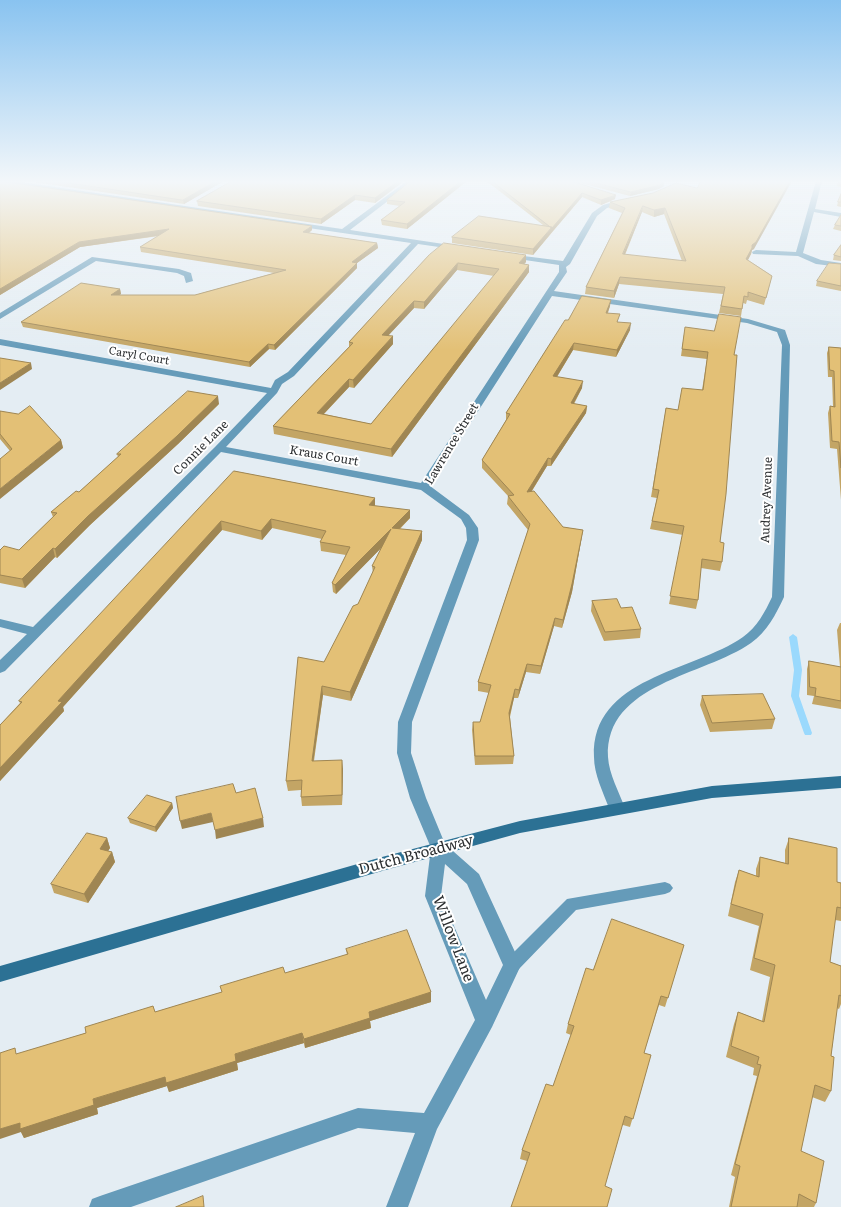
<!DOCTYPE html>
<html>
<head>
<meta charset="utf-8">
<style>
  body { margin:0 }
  canvas { display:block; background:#e4edf3 }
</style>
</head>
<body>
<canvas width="841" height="1207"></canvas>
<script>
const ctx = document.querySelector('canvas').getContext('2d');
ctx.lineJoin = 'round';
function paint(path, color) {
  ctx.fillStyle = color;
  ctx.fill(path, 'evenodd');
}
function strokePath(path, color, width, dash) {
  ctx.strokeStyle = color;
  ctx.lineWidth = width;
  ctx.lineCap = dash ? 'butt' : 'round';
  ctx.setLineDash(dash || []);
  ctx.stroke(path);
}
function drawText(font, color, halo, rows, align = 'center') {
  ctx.font = font + ' Literata,serif';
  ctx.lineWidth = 4;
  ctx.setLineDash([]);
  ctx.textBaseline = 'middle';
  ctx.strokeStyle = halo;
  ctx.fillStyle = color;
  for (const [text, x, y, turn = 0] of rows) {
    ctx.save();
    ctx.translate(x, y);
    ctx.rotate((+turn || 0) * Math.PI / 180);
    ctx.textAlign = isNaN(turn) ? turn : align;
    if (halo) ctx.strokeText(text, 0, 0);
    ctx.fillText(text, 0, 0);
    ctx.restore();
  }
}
const stream = new Path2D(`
  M793 634 797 637 802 670 799 696 812 733 811 735H805L804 733 791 696 794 670 789 637Z`);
const service = new Path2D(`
  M665 882 670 884 673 888 670 892 665 894 576 910 518 970 512 972 506 970 504 965 506 960 567 899Z`);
const minor = new Path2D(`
  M0 181H14L342 229 407 181H414L350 230 457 246 461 248 460 250 418 244 294 376 282 384 277 393 226 447 421 483 559 272V265L511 258 507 256 508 254 563 261 592 213 603 205 625 199 627 200V202L607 208 597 216 570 264 566 267 567 272 554 291 748 319 785 330 790 345 784 597C776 614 767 632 751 643 704 676 605 683 608 757 609 774 619 792 625 808L622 812 617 814 612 812 609 808C603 792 594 774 594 757 591 677 693 672 743 637 757 627 765 612 772 597L782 345 777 332 747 323 552 296 430 486 469 515 478 528 479 540 412 722 411 753 426 798 445 844 479 874 521 965 492 1027 437 1129 408 1207H386L415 1133 358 1128 131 1207H89L92 1199 100 1196 358 1108 424 1113 475 1020 425 896 431 848 410 798 397 753 398 722 467 540 466 528 461 519 421 490 221 452 5 671 0 673V660L27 634 0 627V619L33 627 215 447 267 393 0 345V339L271 388 275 380 288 372 411 243 1 183ZM445 864 467 884 503 965 486 1000 441 896Z
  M816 181H822L815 209 841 213V217L814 212 803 253 821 260 841 263V267L816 264 798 256 753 254 752 252 756 250 796 252Z
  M92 257 179 269 191 273 193 281 186 283 184 276 177 273 96 261 0 319V313Z`);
const secondary = new Path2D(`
  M841 776V788L712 798 520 833 382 871 0 982V966L382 857 520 821 712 786Z`);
const wall = new Path2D(`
  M0 181 312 230 309 233 377 243 378 248 357 263V268L275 350 269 349 250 367 23 327 21 322 120 289 121 294 119 295H195L274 273 141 252 140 247 159 236 80 247 0 295Z
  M27 181H224L184 204Z
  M232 181H404L375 203 355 200 321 224 198 206 197 201Z
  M411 181H467L407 229 382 225 381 220 400 206 387 204V200Z
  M484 181H571L615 199 601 205 582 197 533 255 452 243V237L543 225 489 183Z
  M572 181H662L664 182V186L659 189 630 196Z
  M838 181H841V187L837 186Z
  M653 193 754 249 752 250 751 254 748 260 772 276 764 305 747 300 746 304 743 303 741 316 719 313 723 294 619 284 614 298 585 294 586 287 622 213 609 208 610 202ZM642 212 654 217 664 214 682 261 625 255Z
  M841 194V207L837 206 838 202Z
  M841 215V231L833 229 835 225Z
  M841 245V261L833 260 834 255Z
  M429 255 526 262 524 264 529 265V272L392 457 274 434 273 426 349 347V342ZM457 270 494 276 371 424 324 414 349 387 354 388 393 344V336H388L414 308 424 309Z
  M841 264V291L816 286 817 281Z
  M610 306 608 313 618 322 630 330 616 357 573 350 557 377 582 388 574 404 587 406 586 413 551 466H547L532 491 563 527 583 530 572 592 562 628 554 626 540 674 526 672 518 698H514L510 717 514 756 513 764 475 765 472 730 473 722H480L489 693 478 691V682L528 530 507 504 508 496 482 468V460L506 420V413L568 320Z
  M685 327 734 355 720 542 722 562 720 571 701 568 698 600 696 609 669 604 683 535 650 529 657 498 651 497 666 408 678 410 702 390 707 359 681 356Z
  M829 347 841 348V500L837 449 830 448 828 413 830 406 833 407 832 377H828L827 353Z
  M219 404 178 444 90 525 57 558 55 557 25 588 0 583V550H19L53 517 51 512 79 492 118 457 117 454Z
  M0 411 61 440 63 448 10 451 0 439Z
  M234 471 375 498V506L410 518 400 529 422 531V540L351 701 323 695 314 761 343 769 342 805 302 806 301 797V790L288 791 286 781 324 662 358 604 373 573 372 566 382 547 336 594 333 592 332 583 346 555 321 551 320 542 322 539 272 528 262 540 222 530 63 707 64 711 0 781V725L20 703 19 701Z
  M592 601 621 608 641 629 640 638 604 641 591 611Z
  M840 623H841V709L812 704 814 696 807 695V669L809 661 840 667 837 630Z
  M702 696 775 719 772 729 710 732 700 705Z
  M172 803 173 808 156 832 130 823 128 818Z
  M107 838 110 848 108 851 112 852 115 862 88 903 54 893 51 884Z
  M789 838 837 882 841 883V921L835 920 830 962 841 966V1004L839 1009 837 1008 831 1056V1091L825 1102 812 1097 801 1151 816 1203 814 1207H729L735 1177 731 1175 757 1076 753 1075 754 1068 726 1057 734 1024 738 1012 762 1021 770 977 750 970 759 926 728 916 735 882 739 870 756 876V869L760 857 785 863V850Z
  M684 945 665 1007 659 1005 650 1032 644 1053 651 1055 630 1127 623 1125 527 1161 520 1159 522 1150 553 1086 571 1035 566 1033 568 1024 593 970Z
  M346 949 431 992V1002L370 1021 371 1028 305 1048 304 1043 237 1063 238 1070 169 1092 167 1086 97 1108 98 1114 24 1138 21 1132 18 1054 86 1033 153 1006 155 1012 347 955Z`);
const shadedWall = new Path2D(`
  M216 181H224L184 204 183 200Z
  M398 181H404L375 203V198Z
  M461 181H467L407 229V224Z
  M790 181H792L754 249 752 250 751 254 745 265 746 259 752 245Z
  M664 182V186L659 189 630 196 631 192Z
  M582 193V197L552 232V228Z
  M355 195V200L321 224V219Z
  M616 195 615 199 601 205V200Z
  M643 206 642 212 622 261 623 254Z
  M665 208 664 214 654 217V210Z
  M312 226V230L304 236 303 232Z
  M552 227V232L533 255V249Z
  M169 229 170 234 80 247 0 295V289L79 242Z
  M377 243 378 248 357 263V268L275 350 274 345 352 262Z
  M526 255V262L518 270 519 263Z
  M458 263 457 270 424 309V302Z
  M529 265V272L392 457 391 449Z
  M620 277 619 284 614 298V291Z
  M120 289 121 294 112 300 111 295Z
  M611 300 610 306 605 319 606 313Z
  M414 301V308L382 342V335Z
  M631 323 630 330 616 357 617 350Z
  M393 336V344L354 388 353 380Z
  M574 343 573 350 553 383V376Z
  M268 344 269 349 250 367 249 362Z
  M31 363 32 369 0 390V383Z
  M349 379V387L317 421V413Z
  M583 381 582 388 570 410 571 403Z
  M218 396 219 404 178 444 90 525 57 558 55 549 88 516Z
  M587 406 586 413 551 466V459Z
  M61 440 63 448 0 499V489Z
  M548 458 547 466 526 500 527 492Z
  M375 498V506L369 505Z
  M410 510V518L392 536V528Z
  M271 519 272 528 262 540 261 531Z
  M221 521 222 530 63 707 64 711 0 781V768L58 701Z
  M391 529V538L336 594 335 585Z
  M583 530 572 592 562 628 563 620Z
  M422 531V540L351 701 350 692Z
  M53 548 55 557 25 588 22 579Z
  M555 618 554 626 540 674 541 666Z
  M527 664 526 672 518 698 519 690Z
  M322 686 323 695 312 770V761Z
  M515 689 514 698 508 722 509 713Z
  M342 760 343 769 342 805Z
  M172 803 173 808 156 832 155 827Z
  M211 813 213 822 182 829 180 821Z
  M263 818 264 827 216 839 215 830Z
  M107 838 110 848 103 859 100 849Z
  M112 852 115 862 88 903 84 894Z
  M431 992V1002L370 1021 371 1028 305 1048 304 1039 369 1012Z
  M302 1033 304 1043 237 1063 238 1070 169 1092 167 1086 97 1108 98 1114 24 1138 21 1132 0 1139V1129Z`);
const building = new Path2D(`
  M0 181 312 226 303 232 377 243 352 262 357 263 274 345 268 344 249 362 21 322 81 283 120 289 111 295H195L286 270 140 247 169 229 79 242 0 289Z
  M56 181H216L183 200Z
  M232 181H398L375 198 355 195 321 219 197 201Z
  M411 181H461L407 224 381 220 405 202 387 200Z
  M492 181H571L616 195 601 200 582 193 552 228Z
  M589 181H662L664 182 660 185 631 192Z
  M701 181H790L756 242 752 245V248L746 259 772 276 766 298 748 292V297L744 296 742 309 721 306 725 287 620 277 614 291 586 287 625 208 610 202 653 193 676 183 697 188ZM643 206 654 210 665 208 686 261 623 254Z
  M841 194V202H838Z
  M841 215V226L835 225Z
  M479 216 552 227 533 249 452 237Z
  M444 243 526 255 519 263 529 265 391 449 273 426 353 343 349 342 404 282 429 255ZM458 263 499 269 371 424 317 413 349 379 353 380 393 336 382 335 414 301 424 302Z
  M841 245V257L834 255Z
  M829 263 841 264V286L817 281Z
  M582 296 611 300 606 313 620 314 617 322 631 323 617 350 574 343 553 376 583 381 571 403 587 406 551 459 548 458 527 492 534 491 563 527 583 530 572 584 563 620 555 618 541 666 527 664 519 690 515 689 509 713 514 756H475L473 722H480L491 685 478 682 530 524 508 496 514 495 482 460 510 414 506 413 565 320H568Z
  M719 314 741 317 734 355H737L726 494 720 542 724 543 722 562 702 559 698 600 670 596 684 526 652 521 659 490 653 489 666 408 678 410 682 388 703 390 708 352 682 349 685 327 714 331Z
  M829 347 841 348V468L839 442 832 441 830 406 835 407 834 371 830 370Z
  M0 358 31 363 0 383Z
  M188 391 218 396 177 436 88 516 55 549 53 548 22 579 0 575V550L4 546 19 550 57 513 51 512 76 491 79 492 121 454H117Z
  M30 406 61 440 0 489V459L12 449 0 434V411L18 414Z
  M234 471 375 498 369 505 410 510 392 528 422 531 350 692 322 686 312 761 342 760V795L301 797 302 780 286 781 298 657 324 662 353 606 358 604 375 567 372 566 391 529 335 585 332 583 350 547 320 542 326 531 271 519 261 531 221 521 58 701 62 702 0 768V725L22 702 19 701Z
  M617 599 621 608 632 607 641 629 605 632 592 601Z
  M809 661 841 667V701L815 696 816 688 810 687Z
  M763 694 775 719 712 723 702 696Z
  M233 784 236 793 255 788 263 818 215 830 211 813 180 821 176 797Z
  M147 795 172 803 155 827 128 818Z
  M87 833 107 838 100 849 112 852 84 894 51 884Z
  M789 838 837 848V882L841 883V908L837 907 830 962 841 966V996L839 995 831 1056 834 1057 831 1091 815 1085 801 1151 824 1161 816 1203 799 1194 797 1207H731L740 1166 735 1164 761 1065 757 1064 759 1057 731 1046 738 1012 764 1022 775 965 754 958 763 914 731 904 739 870 759 877 760 857 788 864Z
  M612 919 684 945 668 998 661 996 653 1023 644 1053 651 1055 633 1119 625 1116 605 1186 612 1189 607 1207H511L530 1153 522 1150 546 1084 553 1086 574 1026 568 1024 586 968 593 970Z
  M407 930 431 992 369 1012 370 1018 304 1039 302 1033 235 1054 236 1061 166 1083 165 1077 93 1099 94 1105 20 1129V1123L0 1129V1053L15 1048 16 1054 86 1033 85 1027 153 1006 155 1012 188 1002 222 992 220 986 283 967 285 973 348 954 346 949Z
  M203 1196 204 1207H176Z`);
const farStreetnames = [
  ["Caryl Court",139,356,10]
];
const streetNames = [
  ["Lawrence Street",452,444,-59],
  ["Connie Lane",201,448,-45],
  ["Kraus Court",324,456,10],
  ["Audrey Avenue",767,500,-88]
];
const nearStreetnames = [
  ["Dutch Broadway",416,855,-15],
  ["Willow Lane",453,939,69]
];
paint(stream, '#9ad9fd');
paint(service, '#659bb9');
paint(minor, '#659bb9');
paint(secondary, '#2c7194');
paint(wall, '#c3a565');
paint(shadedWall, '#9f8653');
paint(building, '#e3c076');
strokePath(building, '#9f8653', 1);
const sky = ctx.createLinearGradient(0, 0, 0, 350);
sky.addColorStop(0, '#89c3f0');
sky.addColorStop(0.52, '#f3f7fa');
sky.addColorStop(1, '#f3f7fa00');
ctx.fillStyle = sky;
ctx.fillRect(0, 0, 841, 350);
drawText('11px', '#2c2f31', '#fff', farStreetnames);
drawText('12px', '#2c2f31', '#fff', streetNames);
drawText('15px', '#2c2f31', '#fff', nearStreetnames);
</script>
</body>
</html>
